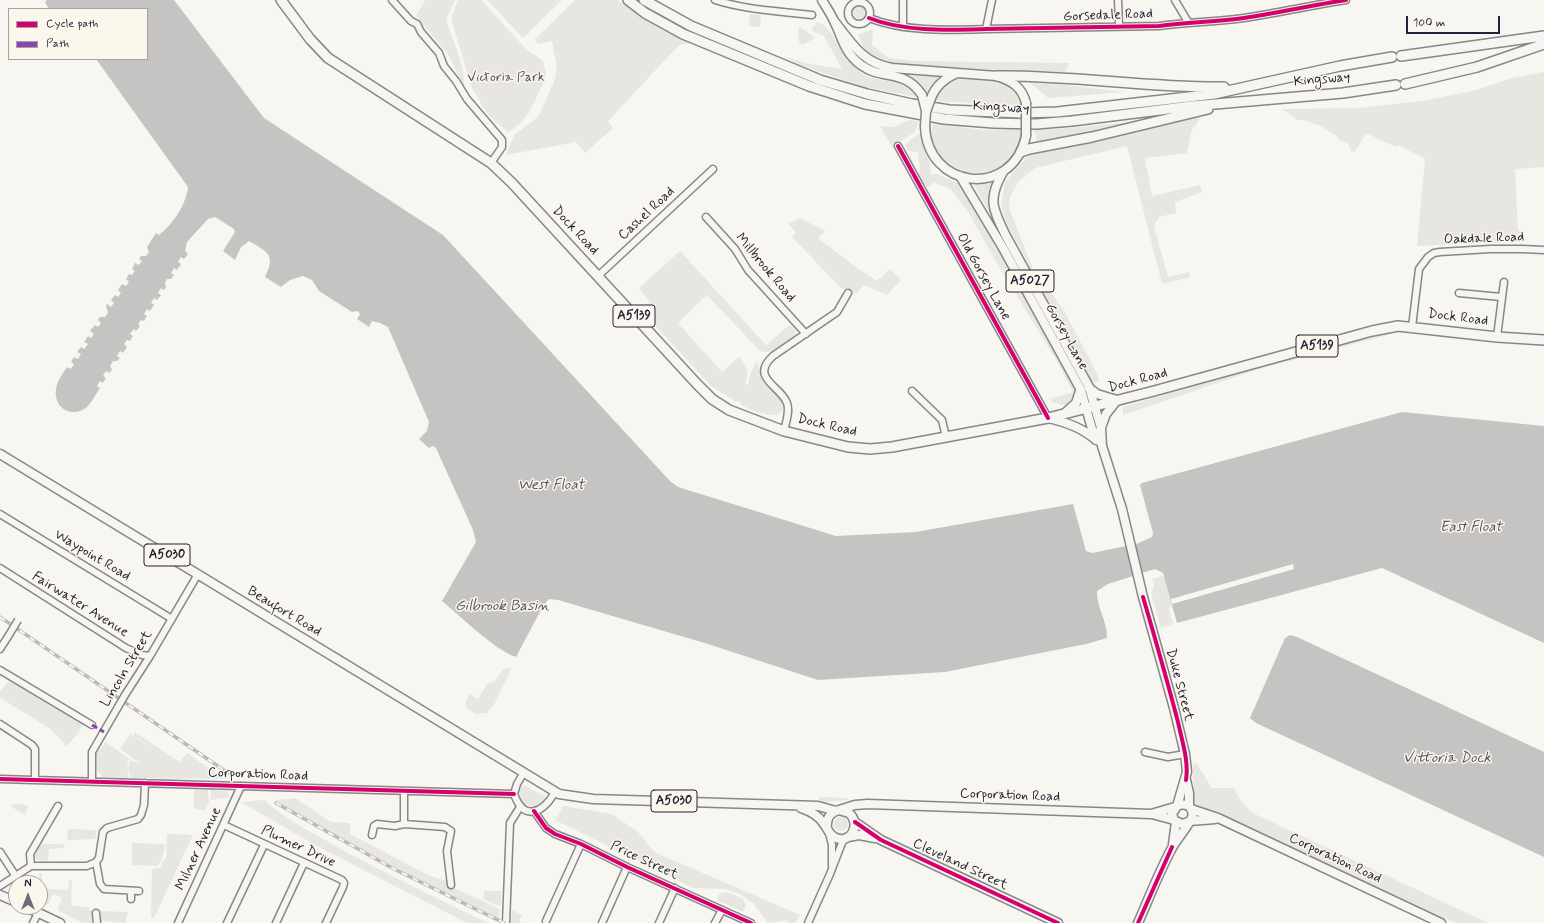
<!DOCTYPE html>
<html>
<head>
<meta charset="utf-8">
<style>
  body { margin:0 }
  #map { position:relative; width:1544px; height:923px; overflow:hidden; background:#f8f6f0; font-family:Mynerve,sans-serif }
  canvas { display:block }
  .legend { position:absolute; left:8px; top:8px; width:140px; height:52px; box-sizing:border-box; background:#fbf7ec; border:1px solid #a4a2a5; margin:0; padding:5px 7px; list-style:none; font-size:12px; color:#22223b }
  .legend li { display:flex; align-items:center; gap:8px; height:20px }
  .legend b { width:20px; border:1px solid #a4a2a5 }
  .north { position:absolute; left:8px; top:875px; width:40px; height:40px; box-sizing:border-box; background:#fbf7ec; border:1px solid #a4a2a5; border-radius:50%; rotate:0deg; font-size:11px; font-weight:700; line-height:16px; text-align:center; color:#22223b }
  .north::after { content:''; display:block; margin:auto; width:14px; height:18px; background:#6d6c7a; clip-path:polygon(50% 0,100% 100%,50% 72%,0 100%) }
  .scale { position:absolute; left:1406px; top:16px; width:94px; height:18px; box-sizing:border-box; border:2px solid #22223b; border-top:0; padding-left:5px; font-size:12px; line-height:14px; white-space:nowrap; color:#22223b; -webkit-text-stroke:3px #fbf7ec; paint-order:stroke }
</style>
</head>
<body>
<div id="map">
<canvas width="1544" height="923"></canvas>
<ul class="legend">
<li><b style="height:5px;background:#d6006c"></b>Cycle path</li>
<li><b style="height:5px;background:#8e44ad"></b>Path</li>
</ul>
<div class="north">N</div>
<div class="scale">100 m</div>
</div>
<script>
const ctx = document.querySelector('canvas').getContext('2d');
ctx.lineJoin = 'round';
function paint(path, color) {
  ctx.fillStyle = color;
  ctx.fill(path, 'evenodd');
}
function strokePath(path, color, width, dash) {
  ctx.strokeStyle = color;
  ctx.lineWidth = width;
  ctx.lineCap = dash ? 'butt' : 'round';
  ctx.setLineDash(dash || []);
  ctx.stroke(path);
}
function drawText(font, color, halo, rows, align = 'center') {
  ctx.font = font + ' Mynerve,sans-serif';
  ctx.lineWidth = 3;
  ctx.setLineDash([]);
  ctx.textBaseline = 'middle';
  ctx.strokeStyle = halo;
  ctx.fillStyle = color;
  for (const [text, x, y, turn = 0] of rows) {
    ctx.save();
    ctx.translate(x, y);
    ctx.rotate((+turn || 0) * Math.PI / 180);
    ctx.textAlign = isNaN(turn) ? turn : align;
    if (halo) ctx.strokeText(text, 0, 0);
    ctx.fillText(text, 0, 0);
    ctx.restore();
  }
}
const green = new Path2D(`
  M425 0H455L447 18V22C453 43 465 63 464 86L447 53 416 16Z
  M458 0H481L526 49 543 61 546 73 543 84 531 109 519 125 508 132 488 115 472 88 452 22V15Z
  M487 0H562L523 38Z
  M575 0H617L656 25 693 43 679 45 608 121 613 128 585 153 576 142 506 155 514 135 538 117 554 82 557 67 552 41 539 44 534 40Z
  M853 12a7 7 0 1 1 14 0a7 7 0 1 1-14 0Z
  M750 14 761 15 760 27 749 26Z
  M817 22C836 27 842 61 863 74 880 84 907 77 917 97L864 87 797 64 787 57 805 63 842 69 824 36 811 30Z
  M799 26 815 38 802 45 798 40Z
  M873 29 872 45 889 58 915 61 1070 63 1065 72 990 70 891 63 876 58 864 49 858 35Z
  M894 72 945 75 931 88 929 94H927C918 81 909 76 894 72Z
  M1544 72V167L1515 169 1518 229 1523 234 1522 239 1517 242 1456 244 1417 246 1425 159 1398 145 1396 147 1366 133 1355 152 1351 151 1347 142 1339 140 1336 135 1320 126 1304 120H1297L1282 109 1360 108 1428 100 1476 90 1512 78Z
  M959 77 1000 79 1018 90 1023 106 936 101C940 86 945 83 959 77Z
  M1030 83 1065 85 1125 92 1048 98Z
  M1200 117 1197 124 1192 129 1187 153 1145 158 1152 196 1200 185 1202 192 1175 202 1176 213 1159 217 1154 226 1168 277 1189 272 1190 277 1162 284 1127 146 1035 168 1019 181 1010 196 1009 208 1033 269 1040 279 1047 276 1052 294 1065 312 1099 378V380L1095 383 1091 380 1006 222 1001 205 1005 182 1030 153Z
  M909 120 919 121 915 132 892 147 880 126 895 127Z
  M1133 122 1077 135 1037 141 1034 130 1058 129Z
  M933 123 983 130 1024 129C1022 139 1020 150 1013 158 1009 163 1002 168 996 170 969 180 937 165 932 135 931 132 932 127 933 123Z
  M920 133 923 147 930 162 931 175 937 174 959 184 969 198 1035 313 1077 392 1074 402C1064 407 1058 406 1049 399L1073 392 1058 363 994 258 967 210 950 189 932 182V185L927 187 918 177 920 170 918 152 909 151 905 145Z
  M997 179 992 215 991 216 973 183V182L982 183Z
  M800 218 825 231 818 238 857 268 877 281 890 269 901 280 887 295 864 285 856 294 841 288 792 237 796 232 788 224Z
  M680 251 766 345 787 327 790 326 794 328 796 335C785 342 772 356 760 351L707 295 678 323 722 372 739 357C746 365 750 374 745 384L748 385 750 375 756 362C761 367 759 373 762 379 767 388 780 393 782 402 789 426 748 410 740 404L741 402 735 401 710 385 641 310 650 302 639 288Z
  M1388 333V335L1262 368 1123 415V407L1261 366Z
  M1427 333 1544 344V346L1426 335Z
  M1164 576 1172 604 1169 610 1173 624 1161 628 1151 593 1154 586 1152 579Z
  M512 668 495 703 487 713 476 714 467 709 465 702 470 694 478 699 487 684 495 681 503 669Z
  M9 680 83 724 77 735 66 746 51 729 0 698V692Z
  M135 732 181 763V760L187 753 224 779 131 778 128 768 130 760 141 764 120 749 130 734 154 749 133 735Z
  M106 742 129 759 127 765 129 778 103 777 97 771 96 754Z
  M1196 763 1212 788H1234C1239 800 1245 808 1257 815L1488 923H1455L1224 816 1198 807 1194 803 1193 764Z
  M523 785 545 796C542 816 508 804 523 785Z
  M194 790H208L209 802 205 810 194 809Z
  M210 790 227 791 230 797 211 800Z
  M819 797 848 798V800L826 802 819 800Z
  M295 798 331 822 350 823V834L422 872 433 877 445 880 448 885 500 909 499 919 437 890 353 847 275 800Z
  M264 800C286 820 315 834 341 849 389 875 438 899 488 923H467L313 844 241 802Z
  M14 804H20L28 806 25 815 10 806Z
  M563 806 612 814 638 832 654 852 800 915 795 923H788L787 920 768 923 753 903 740 894 724 889 693 888 555 820Z
  M834 824a7 7 0 1 1 14 0a7 7 0 1 1-14 0Z
  M68 829 96 830 97 831 95 839 67 840Z
  M167 834 193 835 154 918 151 917 152 869 161 868 162 862 166 859Z
  M132 843 163 844 165 846C164 854 162 859 158 866L132 865Z
  M41 844H65L63 848 49 849 48 861 37 860 34 856Z
  M39 873H42V889L68 890 69 880H72L71 906 89 907V910L92 911V923H83L57 910 62 898 58 895 57 896 53 894 48 905 40 901Z
  M484 891H501V905L499 906 483 899Z
  M727 892 743 899 746 906 743 912 717 900 719 894Z
  M512 910 522 915 519 921 523 923H511Z
  M97 911 128 912 125 923C117 923 110 921 101 921V913Z`);
const water = new Path2D(`
  M47 0H174L264 118 443 235 670 481 678 487 836 536 916 532 1073 504 1086 551 1092 553 1136 544 1152 537 1153 533 1140 485 1142 483 1402 412 1544 426V643L1382 568 1177 623 1163 573 1155 569 1108 584 1097 591C1096 607 1108 622 1107 638L1086 644 945 672 818 680 708 644 558 600 549 599 543 606 516 657C496 651 459 615 442 601L476 542 473 530 436 448 433 446 429 448 419 439 427 431 429 422 388 327 380 323 372 321 369 327 357 319 360 314 358 311 352 312 319 291 312 280 303 276 290 280 281 287 265 277C276 255 268 252 249 241L241 247 235 260 223 251 235 232 234 229 215 217 208 219 187 242 185 251 188 254 184 259 181 257 178 262 181 264 177 270 174 268 171 273 174 275 171 279H167L165 283 166 287 164 290 161 288 158 293 161 295 157 300 154 298 151 303 154 305 150 311 147 309 144 314 147 316 144 321 141 320 138 324 140 326 136 331 134 329 130 334 133 336 130 341 127 340 124 344 127 347 123 353 120 351 117 356 120 358 117 361H113L110 366 112 370 109 373 106 371 103 376 106 378 103 383 100 381 97 386 100 388C96 394 92 402 87 407 72 419 53 408 56 389 57 381 63 373 67 367L71 369 74 364 71 362 74 357 78 359 81 354 77 352 81 347 84 349 88 344 84 342 88 336 91 338 94 334 90 331 95 325 98 327 101 323 98 320 100 317H105L108 313 106 306 107 304 111 307 114 303 111 300 115 295 118 297 121 293 118 290 122 284 126 286 129 282 126 279 129 274 132 275 135 271 132 269 135 263 139 265 142 261 139 259 141 256H146L149 252 147 247 156 233 159 235C173 224 186 205 188 187L96 59H147V9H49L45 2Z
  M1290 635 1297 637 1544 752V857L1256 723 1250 718 1285 638Z`);
const pier = new Path2D(`
  M1293 564 1294 569 1172 604 1171 599Z`);
const minor = new Path2D(`
  M392 0 411 21 417 24 421 32 439 53 444 66 456 81 467 99 502 140V147L491 163
  M715 0C746 10 779 11 812 15
  M1118 0 1119 26
  M1175 0 1188 22
  M848 13a11 11 0 1 1 22 0a11 11 0 1 1-22 0Z
  M869 18C904 32 949 30 986 29 1044 28 1101 27 1159 26 1188 22 1216 22 1244 18 1278 13 1312 5 1346 0
  M903 27V0
  M986 29 992 0
  M898 146 1048 418
  M706 217 735 249 748 270 806 334
  M598 276 713 169
  M1459 293 1501 297
  M1412 327 1419 269 1428 257 1434 253 1440 252 1490 249H1522L1544 250
  M1497 337 1504 282
  M912 391 942 420 946 437
  M784 431C786 422 790 411 787 403 781 386 749 378 773 356L837 312 848 293
  M0 514 172 619
  M0 568 126 648 142 655 150 656
  M0 649 9 635
  M0 670 92 725
  M125 695 150 656 198 574
  M0 724 32 745 35 749V780
  M1145 752 1168 757 1185 754
  M523 774 517 784 514 794C524 822 543 813 555 792
  M0 779 514 794
  M92 781V752L118 707
  M404 791V824
  M534 811 546 828 555 834 581 844 627 867 751 923
  M224 825 342 880 344 883 343 887 326 923
  M829 833 832 845V866
  M372 835 374 826 377 824 395 826 404 824 445 827 451 831 447 851 451 885
  M0 852 15 875
  M96 862 100 884 104 889 139 891
  M31 866 30 854 58 806
  M0 886 31 866H87L96 862 99 858 103 832 107 828 138 819 141 815 144 805 145 783
  M131 891V899
  M96 913 97 923
  M546 921 581 844
  M33 923 38 913
  M178 923 241 786
  M227 923 264 845
  M276 923 304 863
  M506 923 510 823 520 807
  M602 923 627 867
  M659 923 675 888
  M715 923 722 910
  M808 923 830 874 842 843 845 838`);
const major = new Path2D(`
  M822 0C826 7 831 14 834 21 843 39 844 52 861 65 883 81 904 68 922 95
  M835 22C852 44 863 63 892 68L997 76C1012 81 1022 87 1026 103
  M931 98C936 85 945 78 957 73
  M925 126C927 189 1012 200 1026 136
  M1003 172C987 200 993 209 1006 236L1089 387 1101 428 1102 446 1122 509 1143 597 1174 708 1185 754 1187 772 1177 806
  M960 176 1003 248 1081 390 1092 429 1101 443
  M1089 388 1097 394 1117 400 1106 414 1101 428
  M1065 413 1076 403 1080 391
  M1048 418C1066 422 1083 428 1096 440
  M0 454 559 794 593 799 818 806 836 811
  M1186 780 1189 793V806
  M801 808C810 811 819 816 824 824 828 829 829 835 836 838 852 844 861 823 849 813L839 810C830 812 826 819 827 828
  M1191 809 1218 818 1441 923
  M839 810 855 805 868 804 1151 814 1175 807
  M1152 814 1174 820
  M1190 821 1215 819
  M855 822 881 840 1058 923
  M848 837 859 835 875 838
  M1173 844 1176 822
  M0 895 16 902
  M26 907 60 923
  M1138 923C1149 898 1159 872 1172 848 1176 840 1190 824 1192 817 1195 807 1185 802 1177 806L1172 814 1174 820 1182 824 1188 822`);
const highway = new Path2D(`
  M281 0 310 39 328 58 491 163 512 183 697 384 712 399 729 410 784 431 848 447 870 449 892 447 1048 418 1154 391 1372 331 1398 326 1497 337 1544 340
  M628 0 645 13 683 34 809 86 865 104 944 119 993 123 1036 124 1072 121 1192 106 1343 93 1396 85
  M644 0 691 26 820 80 867 94 912 104 949 110 1021 113 1057 112 1171 99 1214 94 1340 66 1392 57
  M1401 56 1544 36
  M997 76C1073 75 1148 88 1224 87
  M1405 84 1477 67 1544 44
  M1021 152 1029 149 1092 137 1208 109`);
const rail = new Path2D(`
  M0 617 228 773
  M276 803 392 868 504 923`);
const minorBridge = new Path2D(`
  M9 635 18 620
  M118 707 125 695`);
const majorBridge = new Path2D(`
  M922 95 926 111
  M925 126 926 112 931 98
  M1026 136V103`);
const quiet = new Path2D(`
  M92 725 104 732`);
const cycleway = new Path2D(`
  M869 18C904 32 949 30 986 29 1044 28 1101 27 1159 26 1188 22 1216 22 1244 18 1278 13 1312 5 1346 0
  M898 146 1048 418
  M1143 597C1155 638 1167 680 1178 722 1182 741 1189 761 1186 780
  M0 779 514 794
  M534 811 546 828 555 834 581 844 627 867 751 923
  M855 822 881 840 1058 923
  M1138 923 1172 847`);
const shields = [
  [1030,281,48],
  [634,316,42],
  [1317,346,42],
  [167,555,46],
  [674,801,46]
];
const shieldNames = [
  ["A5027",1030,281],
  ["A5139",634,316],
  ["A5139",1317,346],
  ["A5030",167,555],
  ["A5030",674,801]
];
const streetNames = [
  ["Gorsedale Road",1108,16,-2],
  ["Kingsway",1322,80,-5],
  ["Kingsway",1001,108,3],
  ["Cashel Road",647,214,-43],
  ["Dock Road",575,231,47],
  ["Oakdale Road",1484,239,-2],
  ["Millbrook Road",765,268,50],
  ["Old Gorsey Lane",983,277,61],
  ["Dock Road",1458,318,7],
  ["Gorsey Lane",1066,337,61],
  ["Dock Road",1138,381,-15],
  ["Dock Road",827,426,13],
  ["Waypoint Road",92,556,31],
  ["Fairwater Avenue",80,605,32],
  ["Beaufort Road",284,612,31],
  ["Lincoln Street",127,669,-59],
  ["Duke Street",1179,685,75],
  ["Corporation Road",258,775,2],
  ["Corporation Road",1010,796,2],
  ["Plumer Drive",298,847,25],
  ["Milner Avenue",199,849,-65],
  ["Corporation Road",1335,859,25],
  ["Price Street",644,861,25],
  ["Cleveland Street",960,865,25]
];
const parkNames = [
  ["Victoria Park",506,78]
];
const waterNames = [
  ["West Float",551,486],
  ["East Float",1471,528],
  ["Gilbrook Basin",502,607],
  ["Vittoria Dock",1447,759]
];
paint(green, '#e8e6e0');
paint(water, '#c6c4c3');
paint(pier, '#f8f6f0');
strokePath(minor, '#878688', 9);
strokePath(major, '#878688', 11);
strokePath(highway, '#878688', 12);
strokePath(minor, '#f6f5f1', 6);
strokePath(major, '#f6f5f1', 8);
strokePath(highway, '#f6f5f1', 9);
strokePath(rail, '#bcbab9', 3.5);
strokePath(rail, '#fbf7ec', 2, [6]);
strokePath(minorBridge, '#878688', 9, []);
strokePath(majorBridge, '#878688', 11, []);
strokePath(minorBridge, '#f6f5f1', 6);
strokePath(majorBridge, '#f6f5f1', 8);
strokePath(quiet, '#8e44ad', 3, [6, 3]);
strokePath(cycleway, '#d6006c', 4);
for (const [x, y, w] of shields) {
  const box = new Path2D();
  box.roundRect(x - w / 2, y - 11, w, 22, 3);
  ctx.fillStyle = '#fbf7ec';
  ctx.fill(box);
  strokePath(box, '#22223b', 1);
}
drawText('bold 13px', '#22223b', null, shieldNames);
drawText('14px', '#22223b', '#fbf7ec', streetNames);
drawText('14px', '#505061', '#fbf7ec', parkNames);
drawText('italic 15px', '#545364', '#fbf7ec', waterNames);
</script>
</body>
</html>
